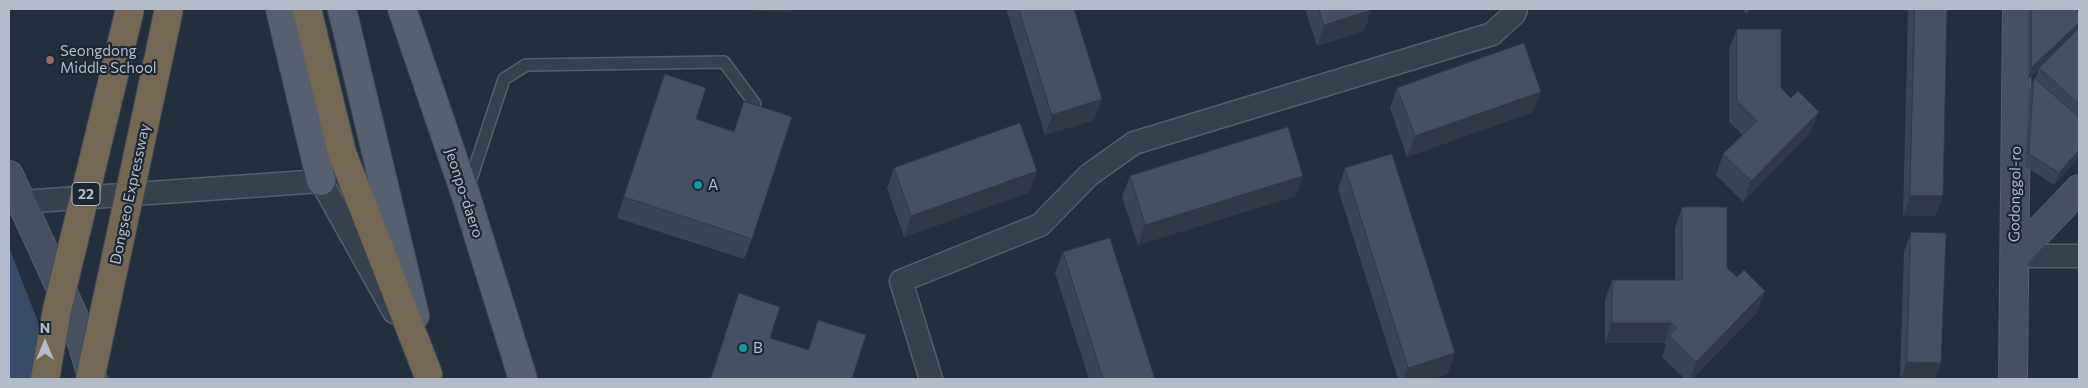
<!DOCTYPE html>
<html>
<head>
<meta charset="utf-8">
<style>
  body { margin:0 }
  #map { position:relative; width:2088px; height:388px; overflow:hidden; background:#242f3e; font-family:Commissioner,sans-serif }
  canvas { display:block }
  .frame { position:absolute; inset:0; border:10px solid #b4bcc9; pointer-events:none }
  .north { position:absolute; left:20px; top:318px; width:50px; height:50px; -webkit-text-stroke:4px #1d2633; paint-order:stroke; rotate:0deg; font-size:14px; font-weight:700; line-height:20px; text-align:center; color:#b4bcc9 }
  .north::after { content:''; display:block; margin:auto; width:18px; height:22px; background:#b4bcc9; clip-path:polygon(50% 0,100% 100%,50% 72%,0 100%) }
</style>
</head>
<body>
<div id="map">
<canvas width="2088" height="388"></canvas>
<div class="frame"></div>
<div class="north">N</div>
</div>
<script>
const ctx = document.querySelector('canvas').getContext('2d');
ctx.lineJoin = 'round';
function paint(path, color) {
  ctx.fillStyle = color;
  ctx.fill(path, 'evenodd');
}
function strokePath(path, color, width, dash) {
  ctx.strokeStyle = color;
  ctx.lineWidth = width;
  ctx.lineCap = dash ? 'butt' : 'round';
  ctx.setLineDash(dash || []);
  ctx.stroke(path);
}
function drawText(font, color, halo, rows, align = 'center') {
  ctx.font = font + ' Commissioner,sans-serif';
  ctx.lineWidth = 4.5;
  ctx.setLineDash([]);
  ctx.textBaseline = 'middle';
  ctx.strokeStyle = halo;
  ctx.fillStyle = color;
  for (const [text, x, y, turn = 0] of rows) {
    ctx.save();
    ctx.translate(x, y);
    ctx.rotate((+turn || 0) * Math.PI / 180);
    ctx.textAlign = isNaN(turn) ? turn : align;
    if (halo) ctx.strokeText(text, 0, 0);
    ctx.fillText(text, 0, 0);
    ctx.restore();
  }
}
const water = new Path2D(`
  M9 247 60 379H9Z`);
const lane = new Path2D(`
  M468 188 504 79 526 65 724 62 755 104`);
const street = new Path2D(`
  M21 202 321 181 394 312
  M2015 256H2079
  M931 379 901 281 1040 225 1089 175 1134 143 1492 34 1514 14 1516 9`);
const secondary = new Path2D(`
  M9 175 74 317 93 379
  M2015 256 2079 189
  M2013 379 2017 9`);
const primary = new Path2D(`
  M280 9 321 181
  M342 9 415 316
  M402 9 466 196 523 379`);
const highway = new Path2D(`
  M307 9 342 153 428 374`);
const highwayBridge = new Path2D(`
  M45 379 57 310 130 9
  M90 379 169 9`);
const wall = new Path2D(`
  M1006 9H1074L1094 120 1045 135Z
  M1305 9H1370L1371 10 1364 31 1317 46Z
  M1742 9H1751L1746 14Z
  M1908 9H1947L1943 196 1935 216H1903Z
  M2028 9H2079V157L2054 185 2025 166 2029 91 2034 78 2035 79 2039 69 2028 79Z
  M1737 29 1781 88 1811 132 1743 202 1716 175 1723 154 1743 135 1729 122V49Z
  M665 74 696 119 734 131 744 101 752 239 744 259 617 218Z
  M1397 88 1533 112 1407 157 1390 108Z
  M894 168 1030 192 904 237 887 188Z
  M1345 168 1448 374 1431 379H1398L1338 189Z
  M1130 176 1296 196 1138 245 1122 197Z
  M1682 207 1727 268 1737 277 1765 291 1758 311 1692 379H1685L1662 357 1666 345 1664 343H1605V300L1612 280H1675V228Z
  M1911 232 1941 363 1935 379H1900L1904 252Z
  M1063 252 1155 379H1089L1055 273Z
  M739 293 770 338 808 350 818 320 852 379H710Z`);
const shadedWall = new Path2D(`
  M702 9H794L793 12Z
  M1371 10 1364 31 1317 46 1324 25Z
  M2079 23V31L2028 79 2032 67Z
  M1541 92 1533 112 1407 157 1415 136Z
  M1102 99 1094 120 1045 135 1052 115Z
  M1819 112 1811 132 1743 202 1751 181Z
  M2079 150V157L2054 185 2059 173Z
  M1037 171 1030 192 904 237 911 216Z
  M1303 176 1296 196 1138 245 1145 225Z
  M1910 196H1943L1935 216H1903Z
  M1765 291 1758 311 1692 379H1690L1696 362Z
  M1612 323H1671L1664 343H1605Z
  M1455 353 1448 374 1431 379H1404L1408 368Z
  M1907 362 1941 363 1935 379H1901Z`);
const building = new Path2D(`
  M1019 9H1074L1102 99 1052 115Z
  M1319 9H1370L1371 10 1324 25Z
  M1915 9H1947L1943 196H1910Z
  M2032 9H2075L2079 13V23L2032 67Z
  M1737 29H1781V88L1791 98 1798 91 1819 112 1751 181 1723 154 1757 121 1737 101Z
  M2077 30 2079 32V104L2039 68Z
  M1524 43 1541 92 1415 136 1397 88Z
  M665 74 706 88 696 119 734 132 744 101 792 117 752 239 624 197Z
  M2034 78 2079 117V150L2059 173 2029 154Z
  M1020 123 1037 171 911 216 894 168Z
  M1288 127 1303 176 1145 225 1130 176Z
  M1392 154 1455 353 1408 368 1345 168Z
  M1682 207H1727V268L1737 277 1744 270 1765 291 1696 362 1669 336 1677 328 1671 323H1612V280H1682Z
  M1911 232 1946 233 1941 363 1907 362Z
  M1110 238 1155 379H1103L1063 252Z
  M739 293 780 307 770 338 809 350 818 320 866 335 852 379H711Z`);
const markers = [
  [50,60,5,"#8d6e63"],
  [698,185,5,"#0f9aa8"],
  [743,348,5,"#0f9aa8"]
];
const shields = [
  [86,194,28]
];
const shieldNames = [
  ["22",86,194]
];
const poiNames = [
  ["Seongdong",60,51],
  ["Middle School",60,68],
  ["A",708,185],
  ["B",753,348]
];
const streetNames = [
  ["Jeonpo-daero",464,193,72],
  ["Dongseo Expressway",130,194,-78],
  ["Godonggol-ro",2015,194,-89]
];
paint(water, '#394c67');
strokePath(lane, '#565f6c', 14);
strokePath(street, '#565f6c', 25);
strokePath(secondary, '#565f6c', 30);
strokePath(primary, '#414a57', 30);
strokePath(highway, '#434c59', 30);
strokePath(lane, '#38414e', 11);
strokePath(street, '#38414e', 22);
strokePath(secondary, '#465061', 28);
strokePath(primary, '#56606e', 28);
strokePath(highway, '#746855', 28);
strokePath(highwayBridge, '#434c59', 30, []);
strokePath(highwayBridge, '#746855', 28);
paint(wall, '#3b4654');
paint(shadedWall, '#303945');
paint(building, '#455162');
strokePath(building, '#303945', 1);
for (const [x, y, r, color] of markers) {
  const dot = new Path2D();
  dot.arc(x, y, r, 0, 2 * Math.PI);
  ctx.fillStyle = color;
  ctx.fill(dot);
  strokePath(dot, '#1d2633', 2);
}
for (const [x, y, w] of shields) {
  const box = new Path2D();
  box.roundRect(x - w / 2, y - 11.5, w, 23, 4);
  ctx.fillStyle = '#1d2633';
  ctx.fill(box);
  strokePath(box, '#b4bcc9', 1);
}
drawText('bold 14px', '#b4bcc9', null, shieldNames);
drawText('15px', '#b4bcc9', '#1d2633', poiNames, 'left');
drawText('15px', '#b4bcc9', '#1d2633', streetNames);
</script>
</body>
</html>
